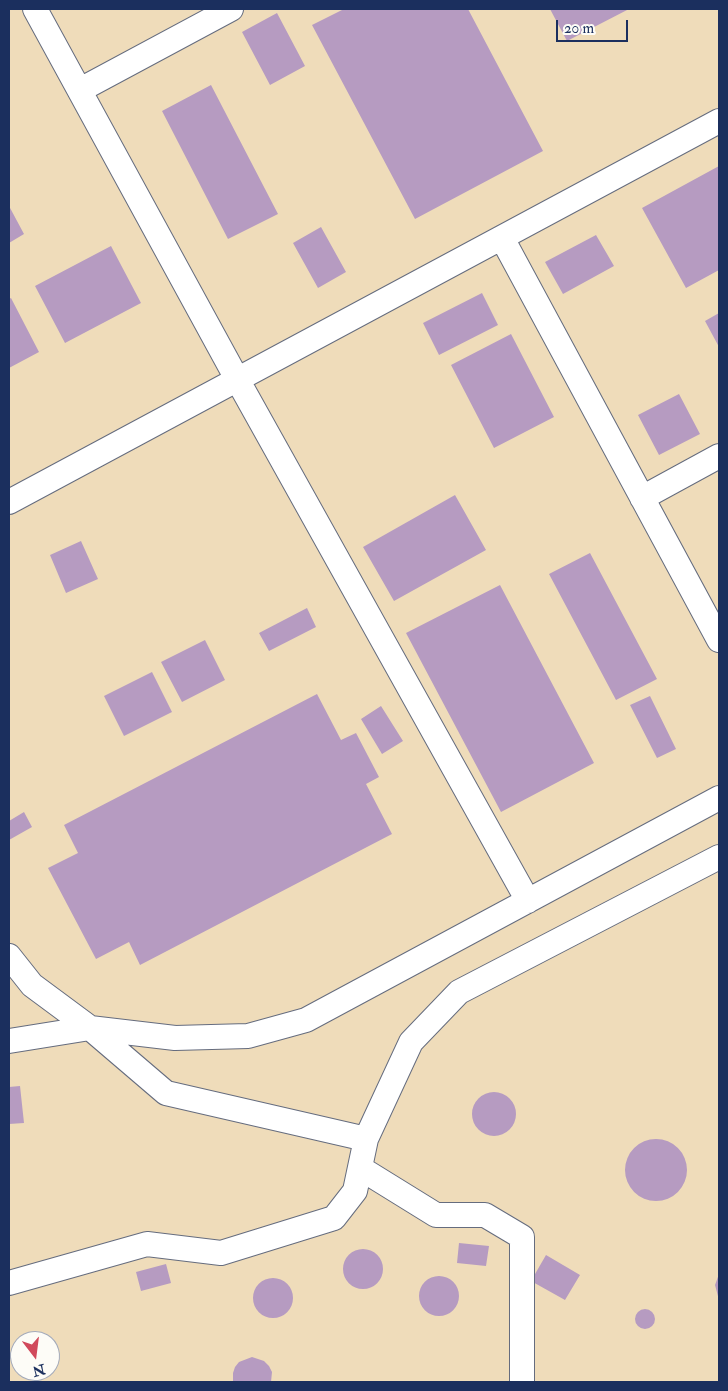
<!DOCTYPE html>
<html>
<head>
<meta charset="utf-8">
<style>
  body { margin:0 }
  #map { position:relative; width:728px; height:1391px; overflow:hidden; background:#efdcba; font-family:"IM FELL Double Pica",serif }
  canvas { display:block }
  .frame { position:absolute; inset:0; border:10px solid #1b2f5e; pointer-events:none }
  .north { position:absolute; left:10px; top:1331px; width:50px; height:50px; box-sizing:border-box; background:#fdfcf7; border:1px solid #a3aaba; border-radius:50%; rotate:165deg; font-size:14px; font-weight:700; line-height:20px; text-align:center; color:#1b2f5e }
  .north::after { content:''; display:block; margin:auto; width:18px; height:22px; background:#d1495b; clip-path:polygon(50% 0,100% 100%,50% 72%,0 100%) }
  .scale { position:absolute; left:556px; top:20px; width:72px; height:22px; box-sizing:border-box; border:2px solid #1b2f5e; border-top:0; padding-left:6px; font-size:15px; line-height:18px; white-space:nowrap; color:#1b2f5e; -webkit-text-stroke:4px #fdfcf7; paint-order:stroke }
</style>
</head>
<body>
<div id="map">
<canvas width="728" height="1391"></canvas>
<div class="frame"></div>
<div class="north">N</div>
<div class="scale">20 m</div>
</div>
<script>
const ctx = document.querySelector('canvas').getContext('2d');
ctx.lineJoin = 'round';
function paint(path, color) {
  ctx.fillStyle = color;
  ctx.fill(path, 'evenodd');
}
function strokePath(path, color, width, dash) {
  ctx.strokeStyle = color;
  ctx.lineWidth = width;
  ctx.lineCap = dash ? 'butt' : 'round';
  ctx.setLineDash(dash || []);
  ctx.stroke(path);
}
const building = new Path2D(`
  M344 9H468L543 151 415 219 312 25Z
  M550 9H629L567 41Z
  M277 13 305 66 270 85 242 32Z
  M211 85 278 214 228 239 162 111Z
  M719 166V270L686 288 642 208Z
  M9 206 24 234 9 243Z
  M321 227 346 272 318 288 293 243Z
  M596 235 614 266 563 294 545 262Z
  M111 246 141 303 65 343 35 286Z
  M482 293 498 325 439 355 423 323Z
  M11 298 39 352 9 368V299Z
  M719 313V347L705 321Z
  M511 334 554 417 494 448 451 365Z
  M679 394 700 434 659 455 638 415Z
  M455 495 486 550 394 601 363 547Z
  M81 541 98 579 66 593 50 555Z
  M590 553 657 679 616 700 549 574Z
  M500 585 594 763 501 812 406 633Z
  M307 608 316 627 269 651 259 633Z
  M205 640 225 680 182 702 161 662Z
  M152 672 172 712 124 736 104 696Z
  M317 694 341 740 356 733 379 777 366 784 392 834 140 965 129 942 96 959 48 868 78 853 64 825Z
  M650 696 676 749 657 758 630 705Z
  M381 706 403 741 382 754 361 719Z
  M24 812 32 827 9 840V821Z
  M20 1086 24 1123 9 1124V1087Z
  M472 1114a22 22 0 1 1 44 0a22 22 0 1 1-44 0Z
  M625 1170a31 31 0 1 1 62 0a31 31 0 1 1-62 0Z
  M459 1243 489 1246 486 1266 457 1263Z
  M343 1269a20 20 0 1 1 40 0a20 20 0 1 1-40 0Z
  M546 1255 580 1275 565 1300 531 1281Z
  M166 1264 171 1283 141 1291 136 1272Z
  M719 1274V1300L715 1285Z
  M419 1296a20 20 0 1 1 40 0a20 20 0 1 1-40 0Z
  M253 1298a20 20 0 1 1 40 0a20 20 0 1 1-40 0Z
  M635 1319a10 10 0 1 1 20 0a10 10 0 1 1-20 0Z
  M252 1357 264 1361 269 1366 272 1372 271 1382H233V1373L235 1367 239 1362Z`);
const minor = new Path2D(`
  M35 9 237 379 528 901
  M80 90 231 9
  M502 238 719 640
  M642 498 719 456
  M9 502 719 121
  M9 956 32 985 90 1028 166 1093 366 1139
  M9 1041 90 1028 175 1038 248 1036 306 1020 719 798
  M360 1168 436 1215H485L522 1237V1382
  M9 1283 147 1244 221 1253 334 1218 355 1191 366 1139 411 1042 459 992 719 857`);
paint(building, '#b69bc1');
strokePath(minor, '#656c7e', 26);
strokePath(minor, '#fff', 24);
</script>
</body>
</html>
